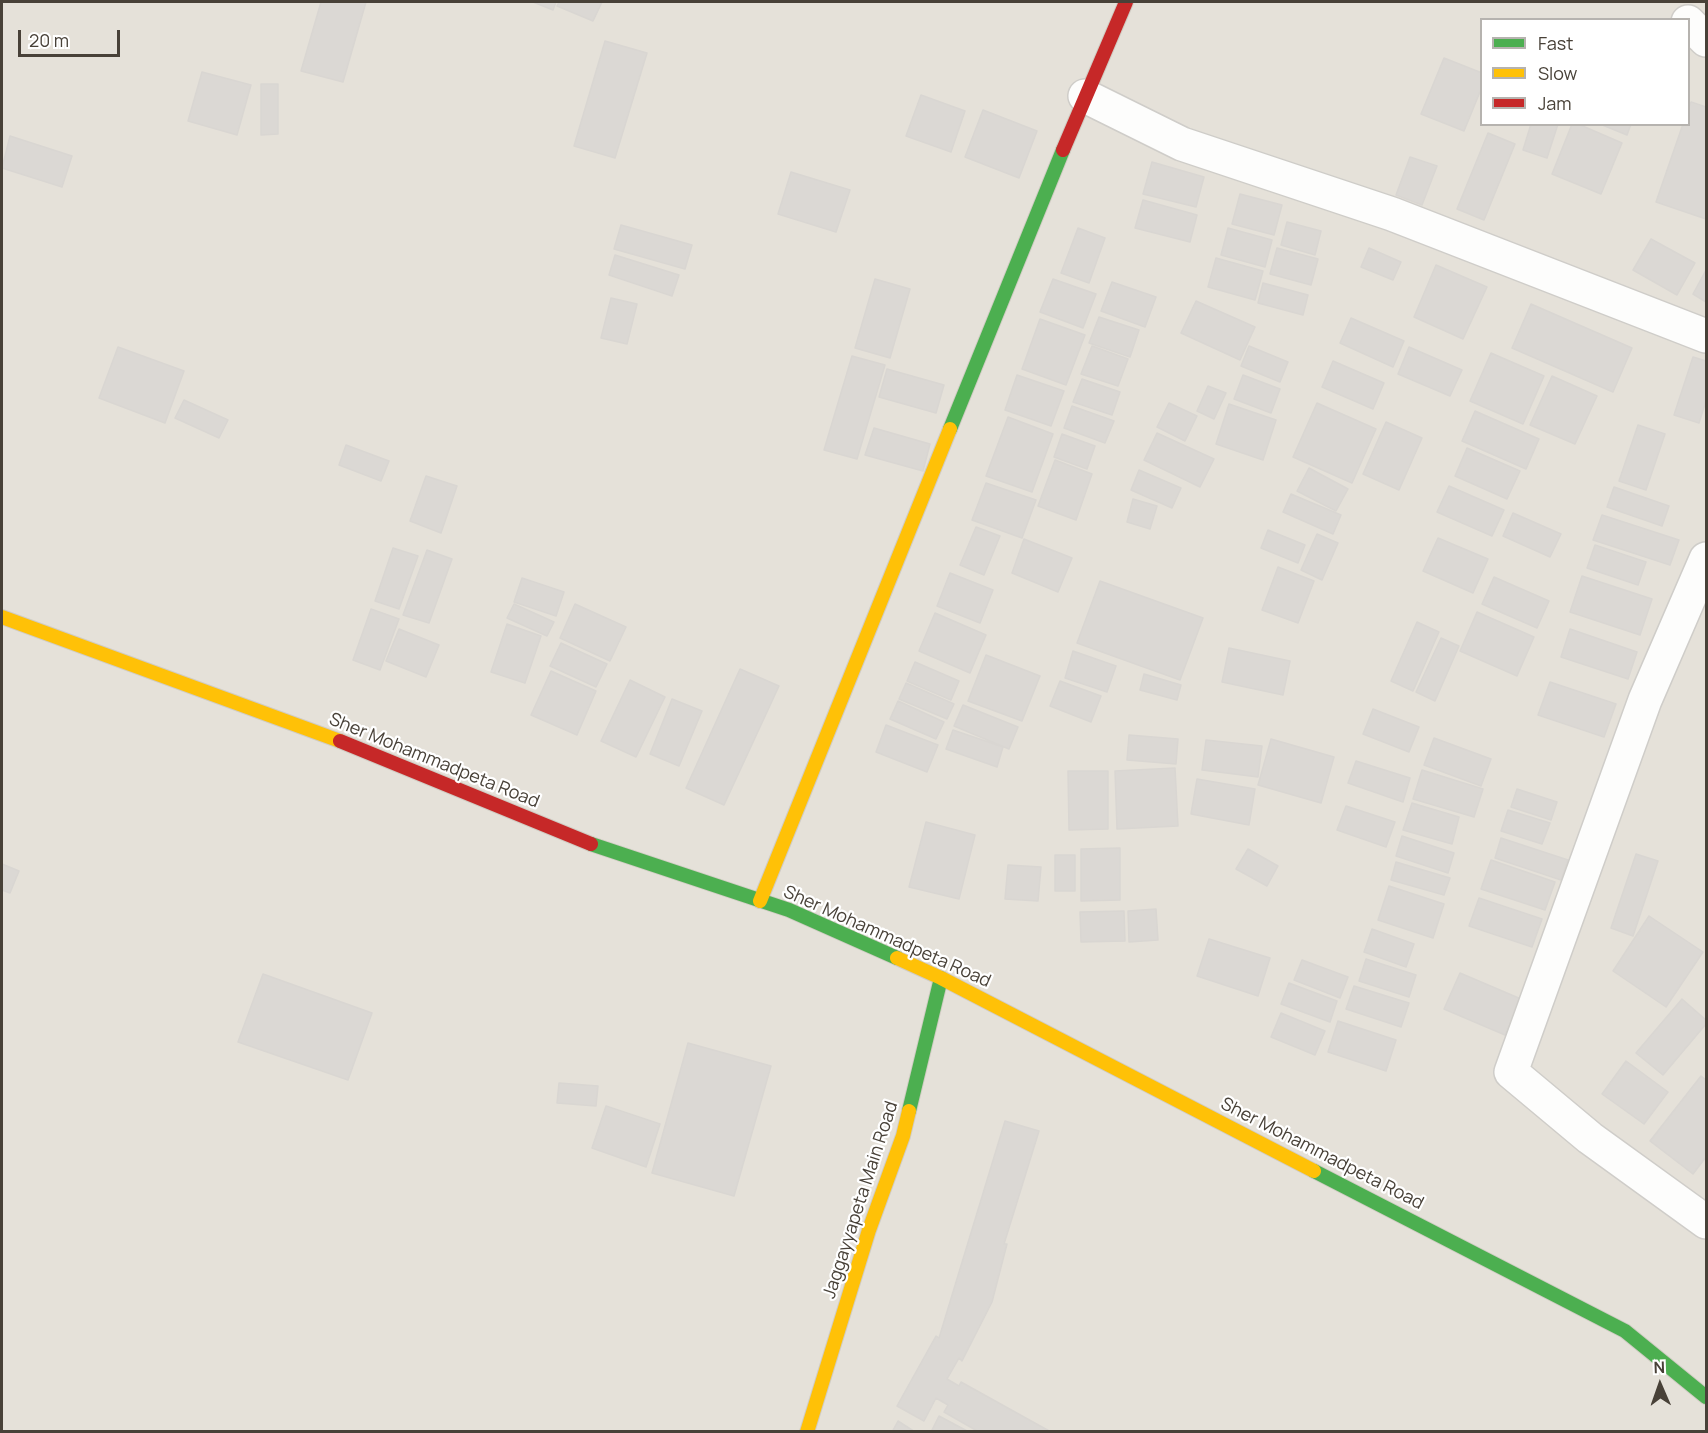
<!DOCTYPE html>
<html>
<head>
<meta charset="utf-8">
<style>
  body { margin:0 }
  #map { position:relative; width:1708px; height:1433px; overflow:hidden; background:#f1efec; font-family:Manrope,sans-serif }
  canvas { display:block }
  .frame { position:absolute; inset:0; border:3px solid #484138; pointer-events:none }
  .legend { position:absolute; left:1480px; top:18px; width:210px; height:108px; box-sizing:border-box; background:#fff; border:2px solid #b6b3af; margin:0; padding:8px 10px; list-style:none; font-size:18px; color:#484138 }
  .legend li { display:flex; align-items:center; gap:12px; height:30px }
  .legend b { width:30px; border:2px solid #b6b3af }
  .north { position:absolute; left:1630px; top:1355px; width:60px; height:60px; -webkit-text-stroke:4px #fff; paint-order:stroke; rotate:358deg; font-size:16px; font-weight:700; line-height:24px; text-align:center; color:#484138 }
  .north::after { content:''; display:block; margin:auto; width:21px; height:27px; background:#484138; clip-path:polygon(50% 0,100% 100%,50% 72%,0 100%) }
  .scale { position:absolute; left:18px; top:30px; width:102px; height:27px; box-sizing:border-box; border:3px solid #484138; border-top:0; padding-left:8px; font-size:18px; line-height:21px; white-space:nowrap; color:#484138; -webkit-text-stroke:4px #fff; paint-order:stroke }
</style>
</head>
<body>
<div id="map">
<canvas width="1708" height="1433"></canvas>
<div class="frame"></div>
<ul class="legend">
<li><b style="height:8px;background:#4caf50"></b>Fast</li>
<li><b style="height:8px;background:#ffc107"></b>Slow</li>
<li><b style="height:8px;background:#c62828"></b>Jam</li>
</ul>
<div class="north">N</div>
<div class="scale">20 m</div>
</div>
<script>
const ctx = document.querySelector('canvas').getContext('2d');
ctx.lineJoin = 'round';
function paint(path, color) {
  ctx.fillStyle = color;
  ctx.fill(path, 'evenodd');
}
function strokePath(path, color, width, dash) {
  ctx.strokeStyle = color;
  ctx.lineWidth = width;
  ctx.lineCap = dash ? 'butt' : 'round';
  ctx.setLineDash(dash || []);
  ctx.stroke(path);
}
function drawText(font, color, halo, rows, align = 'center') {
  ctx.font = font + ' Manrope,sans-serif';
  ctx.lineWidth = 4.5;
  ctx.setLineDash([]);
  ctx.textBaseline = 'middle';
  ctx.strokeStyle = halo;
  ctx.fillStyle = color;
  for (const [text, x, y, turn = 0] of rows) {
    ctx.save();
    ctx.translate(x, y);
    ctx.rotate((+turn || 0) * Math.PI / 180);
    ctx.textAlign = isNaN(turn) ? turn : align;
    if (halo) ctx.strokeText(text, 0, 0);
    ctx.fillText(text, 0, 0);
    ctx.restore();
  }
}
const residential = new Path2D(`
  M2 2H1706V1431H2ZM1482 20H1688V124H1482Z`);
const building = new Path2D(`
  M321 2H366L343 82 301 71Z
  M533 2H556L553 10Z
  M559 2H602L593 21 557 6Z
  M605 41 647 53 615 158 574 146Z
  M1444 58 1482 73V87L1464 131 1421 114Z
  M202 72 251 85 237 135 188 121Z
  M261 84H278V134L261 135Z
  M921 95 965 111 951 152 906 136Z
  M1691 102 1706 107V219L1656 202 1683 124H1688V109Z
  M983 110 1037 131 1019 178 965 157Z
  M1531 124H1558L1547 158 1523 150Z
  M1572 124H1578L1622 143 1601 194 1552 174Z
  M1600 124H1631L1627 135Z
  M1488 133 1515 144 1484 220 1457 209Z
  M10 136 72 156 62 187 2 168Z
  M1410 157 1437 166 1422 205 1396 195Z
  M1152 162 1204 177 1196 207 1143 194Z
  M791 172 850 190 836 232 778 214Z
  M1240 194 1282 205 1274 235 1232 224Z
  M1143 200 1197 215 1190 242 1135 228Z
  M1287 222 1321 231 1315 255 1281 245Z
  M621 225 692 245 685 269 614 249Z
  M1078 228 1105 238 1089 283 1061 273Z
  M1228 228 1272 240 1265 267 1221 255Z
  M1651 239 1695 263 1677 295 1633 270Z
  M1277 248 1318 259 1311 285 1270 274Z
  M1369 248 1401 262 1393 280 1361 267Z
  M615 255 679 275 672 296 609 275Z
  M1216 258 1263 271 1255 300 1208 287Z
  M1436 265 1487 287 1463 339 1414 317Z
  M1706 270V302L1693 294Z
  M875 279 910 289 890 358 855 348Z
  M1053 279 1096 294 1083 328 1040 312Z
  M1112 282 1156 297 1145 327 1101 311Z
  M1263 283 1308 295 1303 315 1258 303Z
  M611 298 637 304 627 344 601 338Z
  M1196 301 1255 327 1240 360 1181 333Z
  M1531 304 1632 348 1613 392 1512 348Z
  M1099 317 1139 330 1130 357 1089 343Z
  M1351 318 1404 341 1393 367 1340 343Z
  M1040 319 1085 335 1066 385 1022 369Z
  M1092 346 1128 359 1118 386 1081 374Z
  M1249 346 1288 362 1280 382 1241 366Z
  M118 347 184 371 165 423 99 398Z
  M1409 347 1462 370 1450 396 1398 374Z
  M1491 353 1544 376 1523 424 1470 401Z
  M852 356 885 365 857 459 824 450Z
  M1693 357 1706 361V401L1699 423 1674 415Z
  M1333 361 1384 383 1373 409 1322 387Z
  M887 369 944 385 936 413 879 397Z
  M1017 375 1064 391 1051 426 1005 410Z
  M1243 375 1280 389 1271 413 1234 399Z
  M1552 376 1597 396 1575 444 1530 425Z
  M1082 379 1120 392 1112 415 1073 402Z
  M1208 386 1226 393 1214 419 1197 411Z
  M184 400 228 420 219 438 175 418Z
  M1169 403 1197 416 1185 441 1157 427Z
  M1317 403 1376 429 1352 483 1293 457Z
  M1229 404 1276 420 1263 460 1216 444Z
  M1072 406 1114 421 1105 443 1064 428Z
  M1475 411 1539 439 1526 469 1462 441Z
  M1008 417 1053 434 1032 492 986 476Z
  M1386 422 1422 438 1399 490 1363 474Z
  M1638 425 1665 434 1646 490 1619 481Z
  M874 428 930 444 923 471 865 455Z
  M1157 433 1214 459 1200 487 1144 460Z
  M1062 434 1095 446 1087 469 1054 457Z
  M346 445 389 461 381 481 339 465Z
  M1467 448 1520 471 1507 499 1455 476Z
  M1055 460 1092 474 1076 520 1038 506Z
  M1309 468 1348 489 1336 511 1297 491Z
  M1139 470 1181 488 1172 508 1131 490Z
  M426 476 457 486 441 533 410 521Z
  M986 483 1036 500 1022 538 972 520Z
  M1449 486 1504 510 1492 536 1437 512Z
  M1614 487 1669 506 1662 526 1607 507Z
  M1291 494 1341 515 1333 534 1283 512Z
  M1133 499 1157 506 1150 529 1127 522Z
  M1513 513 1561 534 1550 557 1503 536Z
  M1602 515 1679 540 1670 565 1593 540Z
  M976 527 1000 536 984 575 960 565Z
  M1268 530 1305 545 1298 563 1261 548Z
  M1317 534 1338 543 1322 580 1301 570Z
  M1438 538 1488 559 1473 593 1423 571Z
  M1024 539 1072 558 1058 592 1012 573Z
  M1595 545 1646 562 1638 585 1587 568Z
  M393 548 418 556 399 609 375 601Z
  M427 550 452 559 429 623 403 615Z
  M1278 567 1314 581 1298 623 1262 610Z
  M950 573 993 590 980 623 937 606Z
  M1582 576 1652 599 1640 635 1570 612Z
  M1494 577 1549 601 1537 628 1482 604Z
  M522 578 564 592 556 616 514 602Z
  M1100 581 1203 618 1180 680 1077 643Z
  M514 604 554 622 547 636 507 618Z
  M575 604 626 627 610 661 560 638Z
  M371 609 399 619 380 670 353 660Z
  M1477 612 1534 637 1517 676 1460 651Z
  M935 613 986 635 970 673 919 651Z
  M1417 622 1439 632 1413 691 1391 681Z
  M507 624 541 636 525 683 491 672Z
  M399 629 439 645 426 677 386 661Z
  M1570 629 1637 652 1628 679 1561 657Z
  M1441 638 1459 646 1435 701 1416 692Z
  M561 643 607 664 596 687 550 666Z
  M1229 648 1290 661 1283 695 1222 682Z
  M1073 651 1116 666 1107 692 1065 678Z
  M986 655 1040 676 1022 721 968 701Z
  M915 662 959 681 951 700 907 681Z
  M740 669 779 686 724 805 686 788Z
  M551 671 596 691 577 735 531 715Z
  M1144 674 1181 685 1177 700 1140 690Z
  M630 680 665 697 636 757 601 741Z
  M1060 681 1101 696 1091 722 1050 706Z
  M1550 682 1616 704 1604 737 1538 715Z
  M906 683 954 704 947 719 899 699Z
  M672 699 702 711 679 766 650 754Z
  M898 701 944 722 936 739 890 719Z
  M963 705 1018 727 1009 749 954 726Z
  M1373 709 1419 727 1409 752 1363 734Z
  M886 725 938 745 927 772 876 752Z
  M953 730 1003 747 997 767 946 749Z
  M1129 735 1178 739 1176 764 1127 760Z
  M1434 738 1491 759 1481 786 1424 765Z
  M1271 739 1334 757 1321 803 1258 785Z
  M1206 740 1262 746 1258 777 1202 770Z
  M1356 761 1410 778 1403 802 1348 783Z
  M1175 768 1178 826 1117 829 1115 771Z
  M1422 770 1483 789 1474 817 1413 799Z
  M1068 771H1108V829L1069 830Z
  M1197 779 1255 789 1249 825 1191 814Z
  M1517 789 1557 802 1551 820 1511 807Z
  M1412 803 1459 817 1452 844 1403 830Z
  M1346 806 1395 822 1386 847 1337 830Z
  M1508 810 1550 823 1542 844 1501 831Z
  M926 822 975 835 959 899 909 887Z
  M1402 836 1454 853 1448 873 1396 856Z
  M1501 838 1568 860 1561 880 1495 858Z
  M1120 848V900L1081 901V849Z
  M1248 849 1278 866 1267 886 1236 869Z
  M1636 854 1658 861 1633 936 1611 928Z
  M1055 855H1075V891H1055Z
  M1491 860 1555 882 1545 910 1481 889Z
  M1396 862 1450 878 1444 895 1391 880Z
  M2 864 19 871 10 893 2 890Z
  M1008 865 1041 867 1038 901 1005 899Z
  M1389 886 1444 904 1433 938 1378 920Z
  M1479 898 1542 919 1532 947 1469 926Z
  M1156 909 1158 940 1129 942 1128 911Z
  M1124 911 1125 941 1081 942 1080 912Z
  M1649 916 1703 952 1666 1007 1613 971Z
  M1372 929 1414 944 1406 967 1364 952Z
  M1209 939 1270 958 1258 996 1197 976Z
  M1366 959 1416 975 1409 997 1359 981Z
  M1302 960 1348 977 1340 998 1294 980Z
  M1460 973 1521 999 1505 1035 1444 1009Z
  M263 974 372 1013 348 1080 238 1042Z
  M1289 983 1337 1001 1330 1022 1281 1004Z
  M1354 986 1409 1003 1401 1027 1346 1009Z
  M1682 999 1706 1020V1024L1663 1075 1636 1053Z
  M1281 1013 1325 1031 1315 1055 1271 1037Z
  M1338 1021 1396 1040 1386 1071 1328 1052Z
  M688 1043 771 1066 734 1196 652 1173Z
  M1626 1061 1668 1092 1644 1124 1602 1094Z
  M1701 1076 1706 1080V1157L1693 1174 1650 1141Z
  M559 1083 598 1086 596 1106 557 1103Z
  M606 1106 660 1124 646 1167 592 1148Z
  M1005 1121 1039 1131 1004 1244H1007L992 1302 962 1361 959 1358 947 1379 959 1386 961 1382 1051 1432H979L944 1412 948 1405 936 1398 924 1421 897 1406 936 1336 939 1338Z
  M939 1416 969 1432H931Z
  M898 1421 915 1432H892Z`);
const street = new Path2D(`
  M1688 22 1706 40
  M1085 96 1182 144 1392 214 1706 336
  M1706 559 1645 700 1511 1072 1590 1138 1706 1222`);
const fast = new Path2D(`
  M950 429 1063 150
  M591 844 789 910 897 958
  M909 1111 941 978
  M1314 1171 1625 1331 1706 1397`);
const slow = new Path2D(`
  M2 617 340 741
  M760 901 950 429
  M897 958 941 978 1314 1171
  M807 1432 869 1230 903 1136 909 1111`);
const jam = new Path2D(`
  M1063 150 1126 2
  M340 741 591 844`);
const streetNames = [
  ["Sher Mohammadpeta Road",434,761,22],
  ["Sher Mohammadpeta Road",887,937,24],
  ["Sher Mohammadpeta Road",1322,1154,27],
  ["Jaggayyapeta Main Road",861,1200,-72]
];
paint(residential, '#e5e1d9');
paint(building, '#dbd8d4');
strokePath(building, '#d9d6d2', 1.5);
strokePath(street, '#cfcdc9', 36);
strokePath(fast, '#d0ccc3', 16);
strokePath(slow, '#d0ccc3', 16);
strokePath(jam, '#d0ccc3', 16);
strokePath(street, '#fdfdfc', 33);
strokePath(fast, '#4caf50', 14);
strokePath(slow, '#ffc107', 14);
strokePath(jam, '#c62828', 14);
drawText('18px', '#484138', '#fff', streetNames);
</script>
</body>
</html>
